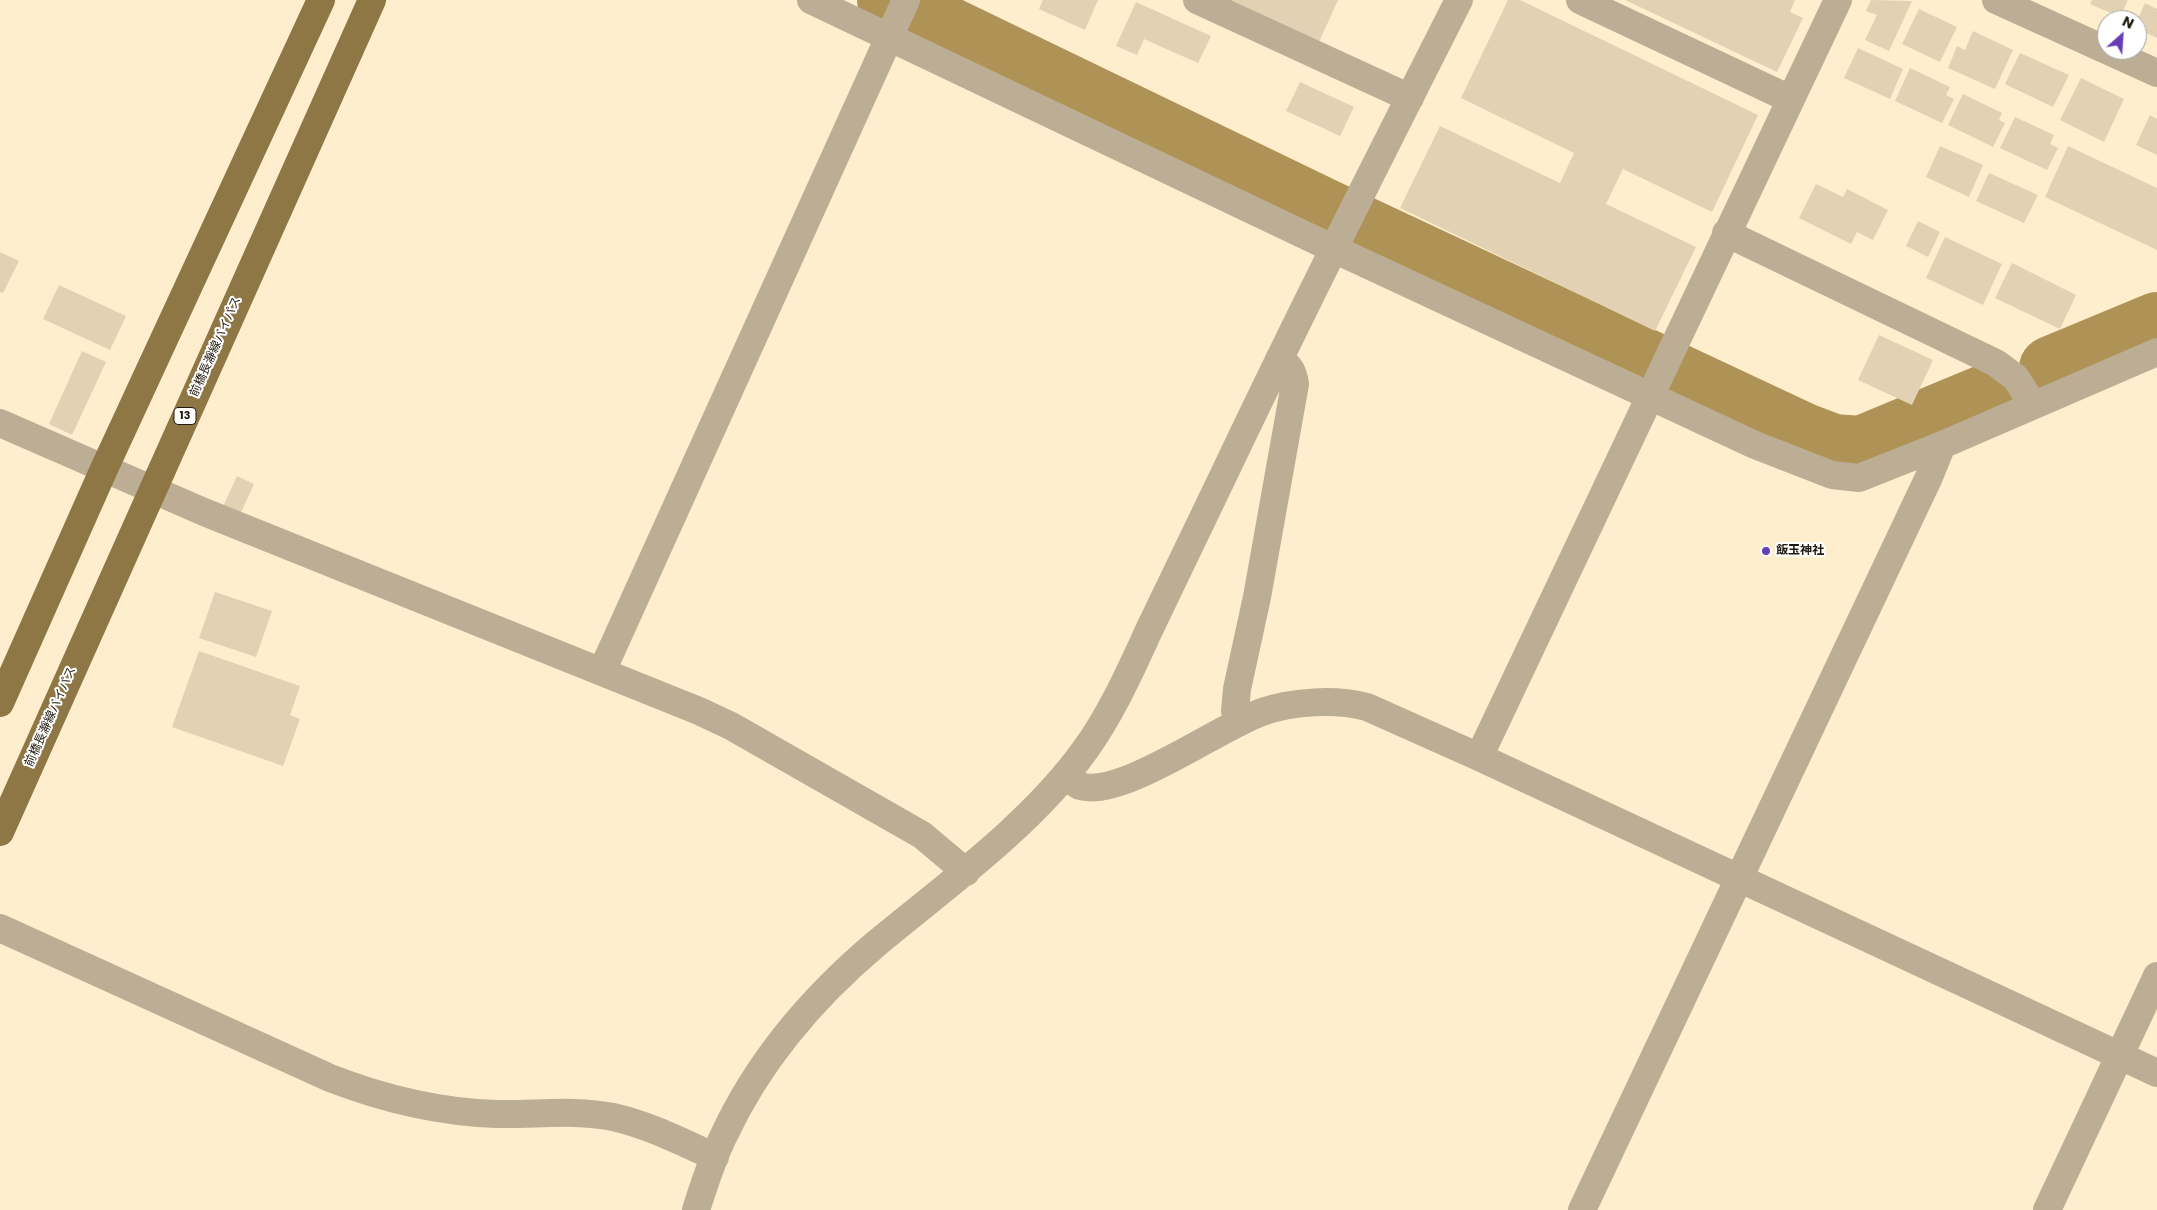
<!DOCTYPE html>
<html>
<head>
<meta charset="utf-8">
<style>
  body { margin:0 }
  #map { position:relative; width:2157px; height:1210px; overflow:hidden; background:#feeecd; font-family:Poppins,sans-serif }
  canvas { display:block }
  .north { position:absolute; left:2097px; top:10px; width:50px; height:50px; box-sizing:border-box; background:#fff; border:1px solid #a6a39f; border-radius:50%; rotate:26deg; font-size:14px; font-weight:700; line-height:20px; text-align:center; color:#201a0e }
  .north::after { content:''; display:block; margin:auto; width:18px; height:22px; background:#683db5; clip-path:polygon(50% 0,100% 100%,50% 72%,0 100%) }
</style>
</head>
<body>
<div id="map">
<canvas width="2157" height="1210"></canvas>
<div class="north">N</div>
</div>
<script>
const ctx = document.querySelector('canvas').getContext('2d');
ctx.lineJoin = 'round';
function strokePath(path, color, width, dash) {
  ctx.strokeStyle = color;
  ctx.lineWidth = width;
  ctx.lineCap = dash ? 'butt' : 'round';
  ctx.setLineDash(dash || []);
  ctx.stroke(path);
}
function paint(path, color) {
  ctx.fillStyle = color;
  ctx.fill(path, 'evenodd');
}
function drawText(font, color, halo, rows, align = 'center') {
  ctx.font = font + ' Poppins,"Noto Sans JP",sans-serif';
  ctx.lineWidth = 4;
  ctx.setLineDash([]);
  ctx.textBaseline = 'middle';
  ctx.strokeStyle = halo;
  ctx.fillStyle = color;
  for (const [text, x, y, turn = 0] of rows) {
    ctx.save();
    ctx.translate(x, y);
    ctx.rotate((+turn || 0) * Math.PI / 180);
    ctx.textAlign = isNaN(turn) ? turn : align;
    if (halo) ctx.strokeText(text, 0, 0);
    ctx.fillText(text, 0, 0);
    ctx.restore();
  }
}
const river = new Path2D(`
  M889 0 1326 211 1804 435 1833 446 1861 448 1984 397
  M2051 368 2157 324`);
const building = new Path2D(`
  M1043 0H1098L1085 30 1039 9Z
  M1223 0H1338L1319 42Z
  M1508 0H1520L1758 115 1712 212 1623 169 1606 204 1696 247 1655 331 1400 208 1440 126 1560 183 1574 153 1461 98Z
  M1625 0H1795L1790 12 1803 18 1777 72Z
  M1871 0 1912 1 1889 51 1865 40 1877 15 1866 11Z
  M2092 0H2128L2120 17 2090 4Z
  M1136 2 1211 36 1198 63 1144 39 1137 55 1116 46Z
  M2145 3 2157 9V38L2137 29V21Z
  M1919 9 1957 27 1940 62 1902 44Z
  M1973 31 2013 50 1995 89 1948 68 1957 46 1965 50Z
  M1858 48 1903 69 1890 99 1844 78Z
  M2020 53 2069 75 2053 107 2005 84Z
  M1910 68 1950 87 1946 95 1954 99 1942 123 1895 101Z
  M2081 78 2124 99 2104 142 2060 120Z
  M1300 82 1354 107 1340 136 1286 111Z
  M1963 94 2002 113 1999 120 2005 123 1993 147 1948 125Z
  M2150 115 2157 119V155L2136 145Z
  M2015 117 2054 135 2050 144 2058 148 2047 170 2000 148Z
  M1940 146 1983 165 1969 197 1926 177Z
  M2068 146 2157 188V250L2045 197Z
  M1989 173 2038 195 2024 223 1976 201Z
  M1816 184 1843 197 1847 189 1888 210 1873 240 1857 232 1851 244 1799 218Z
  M1918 221 1940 232 1928 257 1906 246Z
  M1945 237 2002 264 1983 305 1926 278Z
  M0 252 19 261 3 293 0 292Z
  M2012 263 2076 295 2060 329 1995 298Z
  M59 285 126 316 110 350 43 319Z
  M1879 335 1933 360 1912 405 1858 380Z
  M82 351 106 362 72 435 49 424Z
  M237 476 254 484 238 519 221 511Z
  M215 592 272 611 256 657 199 638Z
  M199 651 300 686 290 715 300 719 283 766 172 727Z`);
const minor = new Path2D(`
  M811 0 1334 249 1755 445 1832 475 1859 478 1942 445 2157 352
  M1197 0 1410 98
  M1580 0 1790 99
  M1996 0 2157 73
  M1726 233 1996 363 2016 378 2033 405
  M0 423 204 512 699 711 731 726 922 835 966 872
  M602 671 906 0
  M1240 720 1235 711 1237 689 1257 597 1295 384C1293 371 1290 366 1279 359
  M1479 757 1838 0
  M1066 774C1070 778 1075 784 1080 786 1121 799 1219 727 1262 712 1294 701 1335 699 1367 707L1479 757 2157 1073
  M0 928 330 1078C384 1099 437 1112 496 1114 535 1115 574 1109 613 1117 649 1125 682 1142 715 1157
  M696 1210C704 1185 712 1159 724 1135 759 1060 814 996 877 943 947 885 1032 824 1085 750 1112 713 1131 669 1150 628 1175 575 1201 523 1226 470 1301 312 1380 156 1459 0
  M1582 1210 1929 477 1942 445
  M2047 1210 2157 976`);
const major = new Path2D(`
  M0 703 104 469 321 0
  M0 832 372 0`);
const markers = [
  [1766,551,5,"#683db5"]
];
const shields = [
  [185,416,22]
];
const shieldNames = [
  ["13",185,416]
];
const streetNames = [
  ["前橋長瀞線バイパス",216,347,-66],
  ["前橋長瀞線バイパス",51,717,-66]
];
const poiNames = [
  ["飯玉神社",1776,551]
];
strokePath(river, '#af9255', 64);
paint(building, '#e2d2b3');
strokePath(minor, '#bbae94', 28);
strokePath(major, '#8f7745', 28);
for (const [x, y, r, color] of markers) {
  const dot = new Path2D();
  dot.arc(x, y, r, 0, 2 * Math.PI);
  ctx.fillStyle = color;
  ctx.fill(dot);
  strokePath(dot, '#fff', 2);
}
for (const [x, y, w] of shields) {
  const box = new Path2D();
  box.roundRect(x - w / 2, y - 8.5, w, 17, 4);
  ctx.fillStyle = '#fff';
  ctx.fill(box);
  strokePath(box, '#201a0e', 1);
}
drawText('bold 11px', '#201a0e', null, shieldNames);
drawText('12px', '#201a0e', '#fff', streetNames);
drawText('bold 12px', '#201a0e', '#fff', poiNames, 'left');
</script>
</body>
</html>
